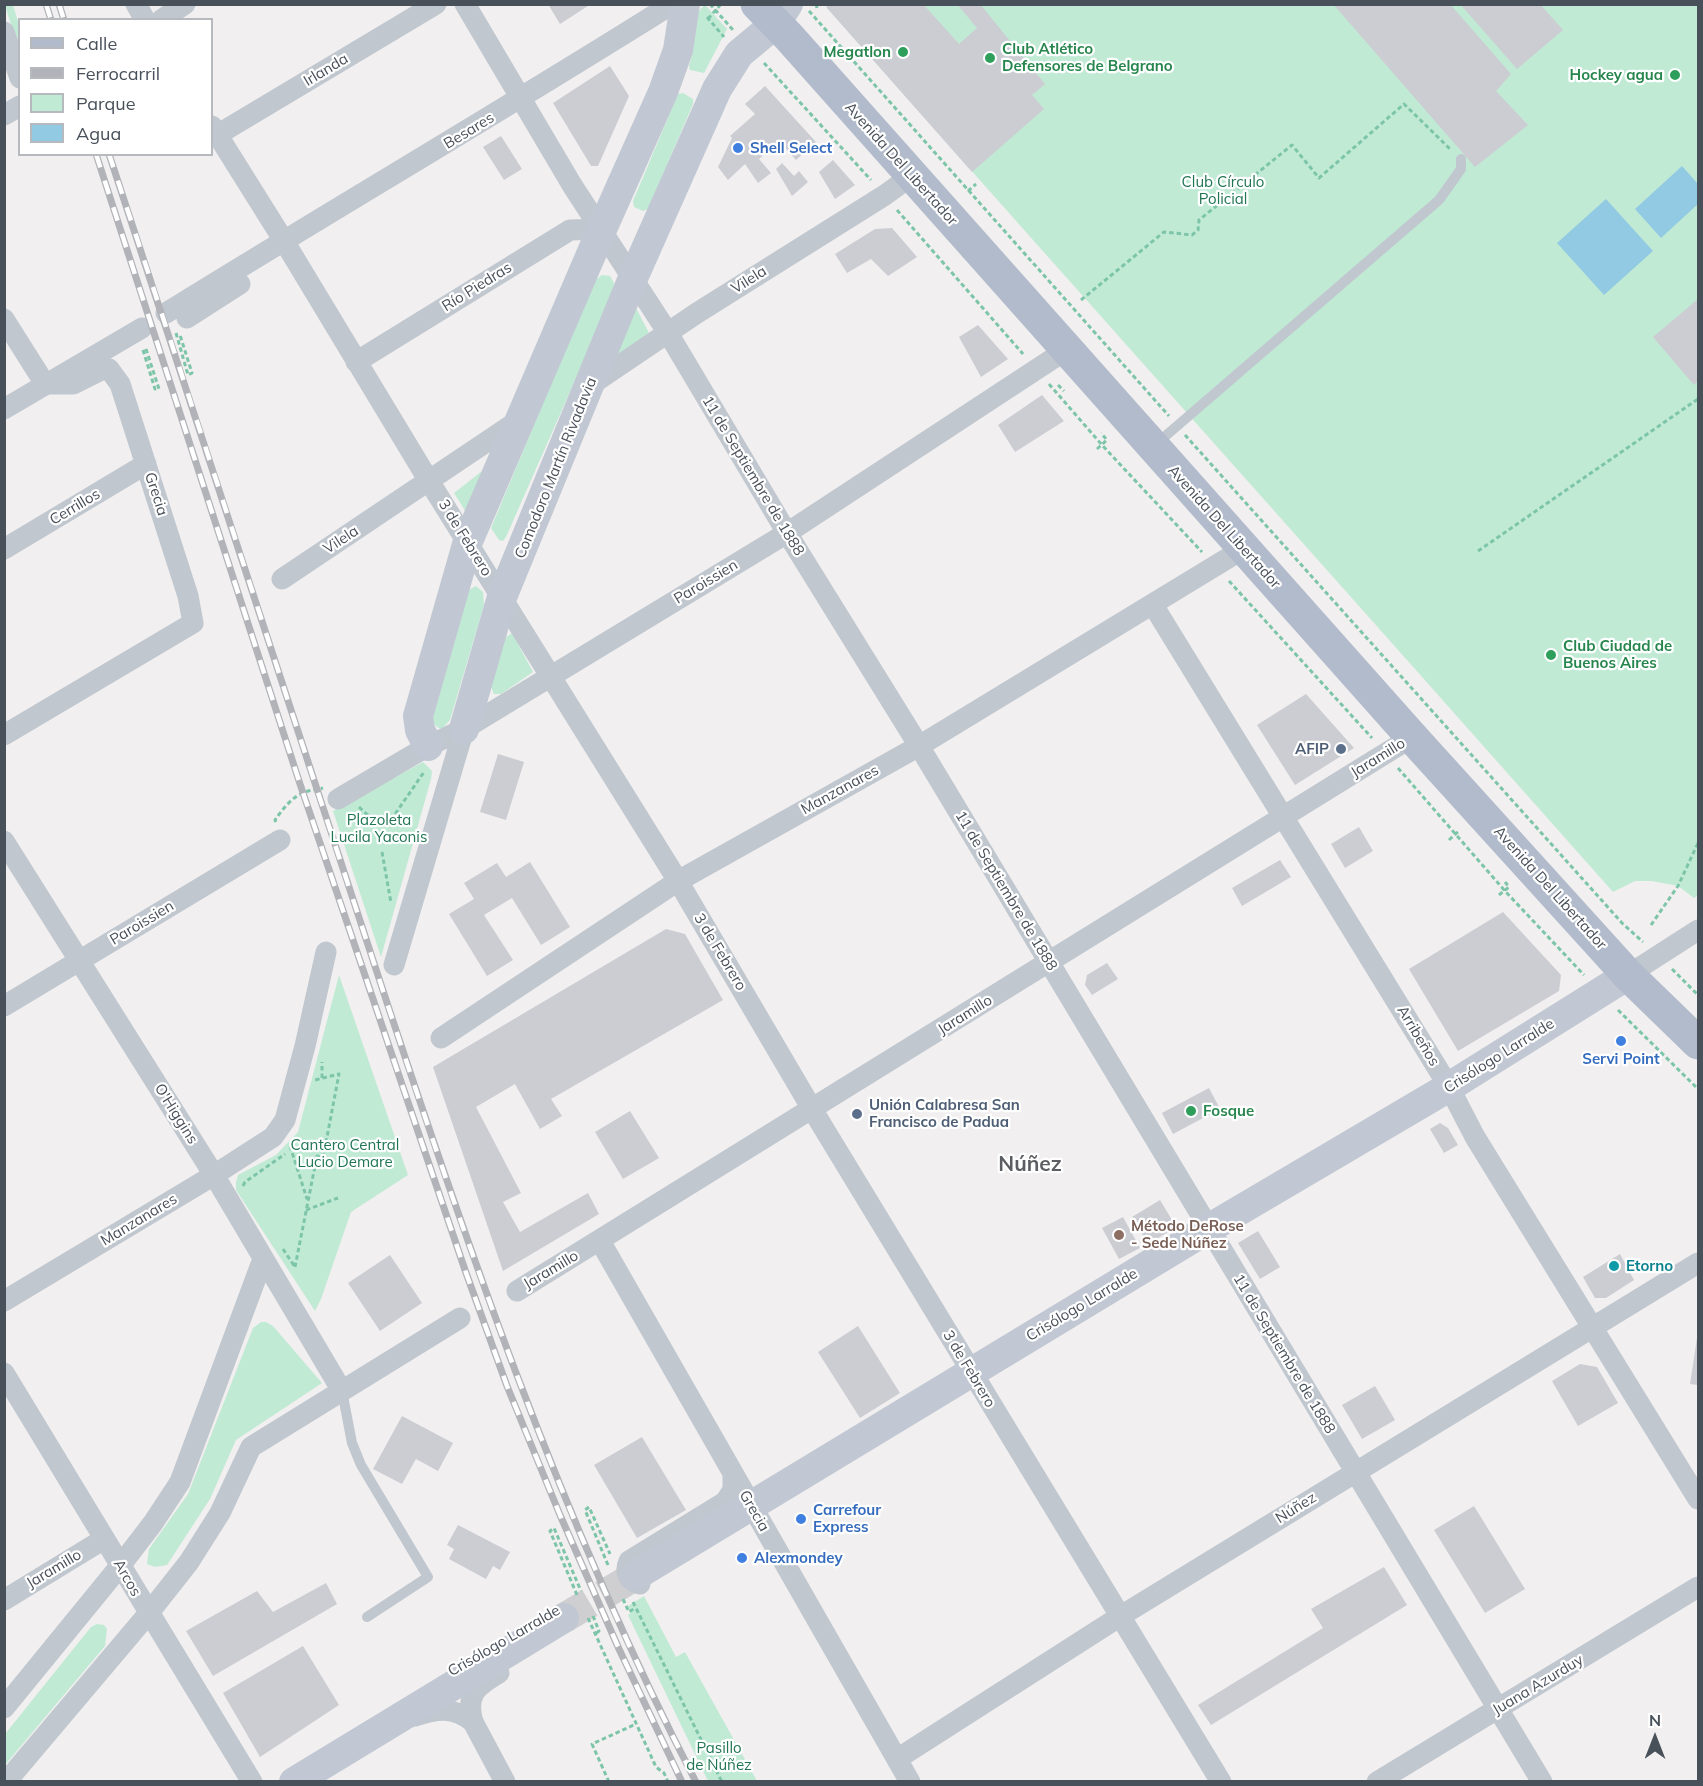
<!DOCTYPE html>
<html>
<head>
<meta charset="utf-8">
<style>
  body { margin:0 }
  #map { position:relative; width:1703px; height:1786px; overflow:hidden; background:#f1efef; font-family:Mulish,sans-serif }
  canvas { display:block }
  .frame { position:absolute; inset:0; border:6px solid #48505a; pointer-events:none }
  .legend { position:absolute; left:18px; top:18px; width:195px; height:138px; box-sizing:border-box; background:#fff; border:2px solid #b6b9bd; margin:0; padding:8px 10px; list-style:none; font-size:18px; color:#48505a }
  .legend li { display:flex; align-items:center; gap:12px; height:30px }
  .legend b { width:30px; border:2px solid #b6b9bd }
  .north { position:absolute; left:1625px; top:1708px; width:60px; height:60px; -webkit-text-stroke:4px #fff; paint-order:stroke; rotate:0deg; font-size:16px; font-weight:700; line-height:24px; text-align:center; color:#48505a }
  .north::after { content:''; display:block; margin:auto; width:21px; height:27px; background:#48505a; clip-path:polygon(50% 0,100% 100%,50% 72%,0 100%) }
</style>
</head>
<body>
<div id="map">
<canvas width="1703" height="1786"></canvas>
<div class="frame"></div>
<ul class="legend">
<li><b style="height:8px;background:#b1bbcb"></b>Calle</li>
<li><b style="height:8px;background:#b1b3b8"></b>Ferrocarril</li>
<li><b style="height:16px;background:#c1ead5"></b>Parque</li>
<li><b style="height:16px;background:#92cae3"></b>Agua</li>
</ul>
<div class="north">N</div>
</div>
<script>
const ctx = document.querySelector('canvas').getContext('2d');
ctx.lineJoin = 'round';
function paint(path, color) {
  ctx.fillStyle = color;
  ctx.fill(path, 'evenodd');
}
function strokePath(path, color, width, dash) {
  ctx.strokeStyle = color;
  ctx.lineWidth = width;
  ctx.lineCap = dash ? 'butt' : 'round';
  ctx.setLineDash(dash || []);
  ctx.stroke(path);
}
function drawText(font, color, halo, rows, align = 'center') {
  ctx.font = font + ' Mulish,sans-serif';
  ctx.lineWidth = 4.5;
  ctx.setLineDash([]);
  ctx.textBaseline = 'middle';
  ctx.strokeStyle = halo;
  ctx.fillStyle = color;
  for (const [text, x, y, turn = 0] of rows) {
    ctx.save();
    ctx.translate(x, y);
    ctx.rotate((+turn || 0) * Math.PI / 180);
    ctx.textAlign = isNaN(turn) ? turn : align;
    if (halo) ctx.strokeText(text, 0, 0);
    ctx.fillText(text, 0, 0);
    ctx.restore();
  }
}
const green = new Path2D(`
  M5 5H13L19 25V51Z
  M705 5 727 29 704 73 690 70 689 66C696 48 689 16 705 5Z
  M826 5H1698V895L1694 898 1678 886 1652 881H1635L1613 892C1352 597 1088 303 827 8Z
  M683 93 693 99V104L648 209 643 211 634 207 633 201 678 94Z
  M602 275 610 276 614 283 613 294 506 537 503 541 499 540 491 528 594 281Z
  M634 304 649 333 613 359Z
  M491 464 471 520 454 493Z
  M476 586 483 592 484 605 450 720 443 728H439L430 722 463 593Z
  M512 633 533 672 501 694H494L490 684 505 638Z
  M423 762 432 771 431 779 381 957 333 811Z
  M339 975 408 1175 351 1212 321 1299 315 1311 236 1190V1182L238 1175 276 1155 298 1132Z
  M261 1322H266L273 1326 322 1383 236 1440 210 1499 167 1565 155 1567 147 1564 149 1549 188 1494 253 1328Z
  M644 1596 676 1657 685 1652 757 1781H708L628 1615 631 1613 628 1606Z
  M97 1624 104 1625 107 1629 105 1646 5 1765V1734L91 1627Z`);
const water = new Path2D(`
  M1682 166 1698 184V204L1661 238 1635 209Z
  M1606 199 1653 251 1604 295 1557 243Z`);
const building = new Path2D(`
  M548 4H591L560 24Z
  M826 4H923L959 44 977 28 957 4H980L1045 84 1032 95 1044 109 972 172 827 8Z
  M1333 4H1450L1511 74 1496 91 1528 125 1475 167Z
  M1460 4H1540L1563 30 1517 69Z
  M610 66 629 96 598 166H591L553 103Z
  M765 86 816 142 796 160 779 141 759 159 771 173 758 183 745 164 728 180 718 167 732 138 730 136 755 114 745 104Z
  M501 136 522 169 504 180 483 147Z
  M833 160 855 185 835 199 819 172Z
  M782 163 794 176 799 171 808 182 792 196 776 169Z
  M892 228 917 257 888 276 871 259 847 273 835 254 875 229Z
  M1698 299V381L1694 385 1653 337Z
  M978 325 1008 359 981 377 959 337Z
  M1042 395 1064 421 1015 452 998 425Z
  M1306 694 1354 748 1295 785 1257 725Z
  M498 754 524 762 506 820 480 812Z
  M1359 827 1373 851 1345 868 1331 844Z
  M1280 860 1291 877 1242 906 1232 888Z
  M530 862 570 927 541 945 512 898 484 915 513 960 487 976 449 914 474 899 464 883 497 863 506 877Z
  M1503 912 1561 975 1559 991 1458 1051 1409 969Z
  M666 929 685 934 723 1000 551 1099 562 1116 540 1129 515 1084 476 1107 521 1193 503 1202 520 1232 588 1193 599 1214 503 1271 433 1067Z
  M1107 963 1118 979 1092 995 1085 985 1087 975Z
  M1209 1088 1220 1109 1173 1134 1162 1113Z
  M630 1111 659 1158 623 1179 595 1132Z
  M1440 1123 1448 1128 1458 1145 1444 1153 1430 1129Z
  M1160 1200 1172 1220 1170 1231 1148 1244 1132 1217Z
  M1123 1217 1140 1248 1119 1259 1102 1228Z
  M1258 1231 1280 1267 1260 1279 1238 1243Z
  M1620 1254 1634 1280 1606 1298H1595L1583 1277Z
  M390 1255 422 1303 380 1331 348 1283Z
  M858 1326 900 1393 860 1418 818 1352Z
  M1697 1338H1698V1385L1690 1384Z
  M1580 1364 1597 1367 1618 1403 1578 1426 1552 1381Z
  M1375 1386 1395 1420 1362 1439 1342 1405Z
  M402 1416 453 1443 438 1471 416 1459 402 1484 373 1469Z
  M642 1437 686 1510 637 1538 594 1465Z
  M1474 1506 1525 1589 1485 1613 1434 1530Z
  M458 1525 510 1552 500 1570 493 1566 486 1579 449 1559 454 1549 447 1545Z
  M1384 1567 1407 1605 1211 1725 1198 1705 1323 1628 1311 1609Z
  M326 1583 337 1604 213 1676 186 1631 257 1591 273 1612Z
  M303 1646 339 1705 260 1757 223 1693Z`);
const secondaryTunnel = new Path2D(`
  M564 1618 635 1576`);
const path = new Path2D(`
  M710 4 733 30
  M816 4 817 8
  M809 11 1169 416
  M707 17 724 37
  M708 19 721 4
  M764 63 871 180
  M968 191 976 184
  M897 210 1023 354
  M1081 300 1164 232 1192 235 1198 230 1199 220 1292 145 1319 178 1404 104 1450 149
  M176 333 188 375 192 373 180 335
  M143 350 155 389H159L145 346
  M1049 384 1102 445 1202 552
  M1058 385 1064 391
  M1185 435 1622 923 1643 942
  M1097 449 1107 440 1101 433
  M1478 551 1698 399
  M1229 581 1372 738
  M1398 768 1505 891 1584 975
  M359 807 373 820
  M391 820 424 772
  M276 822 275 820C282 810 292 797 303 793 309 790 316 790 323 788
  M1449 840 1460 830
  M382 852 391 903
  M1499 895 1509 887 1505 882
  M1651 925 1678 886 1698 843
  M1672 969 1698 995
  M1618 1010 1698 1089
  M322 1078V1062
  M290 1146 307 1199
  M243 1186 245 1182 285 1154
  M306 1210 338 1198
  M283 1249 295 1267
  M295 1267 317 1156 323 1158 339 1074 315 1080
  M608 1565 585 1510 589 1507 610 1554
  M577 1595 550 1531 554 1528 581 1591
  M623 1599 629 1612 635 1608
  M633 1602 722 1782
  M593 1616 599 1631 595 1634
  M588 1618 656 1767 664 1773 668 1782
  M609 1782 592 1744 636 1724`);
const lane = new Path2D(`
  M1155 445 1439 200 1461 169V159
  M342 1391 352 1443 361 1465 428 1577 367 1617`);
const street = new Path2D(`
  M136 4 145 20
  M465 4 572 185 668 333 787 533 919 746 1542 1782
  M161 20 185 4
  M4 32 20 78
  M4 115 20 106
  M212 126 284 241 429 481 678 881 812 1109 1221 1782
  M217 135 436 4
  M166 313C334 209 505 109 672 4
  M187 318 240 284
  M4 319 45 384
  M356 362 570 230 602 229
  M589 386 697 313 885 195 911 176
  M4 409 142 328
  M4 549 146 464
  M282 579 519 420
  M1153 605 1449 1087 1475 1137 1698 1499
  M4 735 193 623 188 596 120 384 109 369 101 370 73 384H45
  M338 799 428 746 464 729 787 533 1066 350
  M4 841 214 1175 342 1391
  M394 965 464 729
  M1628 975 1698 930
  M4 1006 280 840
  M441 1038 678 881 919 746 1243 549
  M600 1241 910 1782
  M517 1291 1412 737
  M4 1301 214 1175 273 1137 285 1120 305 1046 326 952
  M4 1373 252 1782
  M640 1584C628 1581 624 1572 629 1561L725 1502 733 1490V1475
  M4 1600 104 1539
  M4 1708 120 1566 153 1523 180 1482 263 1259
  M415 1716C437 1709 453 1706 473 1722L505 1782
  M473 1722C465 1694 477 1686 499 1673
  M897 1759 1119 1617 1698 1263
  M6 1782 148 1614 189 1562 220 1513 251 1447 460 1318
  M1377 1782 1698 1587`);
const secondary = new Path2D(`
  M464 729 502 597 633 278 717 89 739 54 775 24 788 4
  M428 746 420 730 418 716 468 541 602 229 663 92 678 50 685 4
  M635 1576 1208 1229 1449 1087 1628 975
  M294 1782 564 1618`);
const primary = new Path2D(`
  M757 4 789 37 1412 737 1628 975 1698 1043`);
const rail = new Path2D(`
  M46 4 51 20
  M59 4 64 20
  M96 154 300 784 465 1270 507 1386 560 1515 619 1649 682 1782
  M109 154C197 419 282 684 369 948 462 1232 558 1516 696 1782`);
const markers = [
  [903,52,6,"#2e9e5b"],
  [990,58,6,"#2e9e5b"],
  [1675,75,6,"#2e9e5b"],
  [738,148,6,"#3f7fe0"],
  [1551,655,6,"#2e9e5b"],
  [1341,749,6,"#5c6f8a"],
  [1621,1041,6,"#3f7fe0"],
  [1191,1111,6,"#2e9e5b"],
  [857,1114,6,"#5c6f8a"],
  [1119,1235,6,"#8d6e63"],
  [1614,1266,6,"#0f9aa8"],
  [801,1519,6,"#3f7fe0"],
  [742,1558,6,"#3f7fe0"]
];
const leisureNames = [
  ["Club Atlético",1002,49],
  ["Defensores de Belgrano",1002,66],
  ["Megatlon",891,52,"right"],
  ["Hockey agua",1663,75,"right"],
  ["Club Ciudad de",1563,646],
  ["Buenos Aires",1563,663],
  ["Fosque",1203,1111]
];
const streetNames = [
  ["Irlanda",326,70,-31],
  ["Besares",469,131,-31],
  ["Avenida Del Libertador",901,164,48],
  ["Vilela",749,280,-32],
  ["Río Piedras",477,287,-32],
  ["Comodoro Martín Rivadavia",556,468,-68],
  ["11 de Septiembre de 1888",753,476,59],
  ["Grecia",156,494,72],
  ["Cerrillos",75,507,-31],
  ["Avenida Del Libertador",1224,527,48],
  ["3 de Febrero",465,538,58],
  ["Vilela",341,540,-33],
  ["Paroissien",706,582,-31],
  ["Jaramillo",1378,758,-32],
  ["Manzanares",840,790,-29],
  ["Avenida Del Libertador",1550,888,48],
  ["11 de Septiembre de 1888",1006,891,59],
  ["Paroissien",142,923,-31],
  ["3 de Febrero",720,952,59],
  ["Jaramillo",965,1015,-32],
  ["Arribeños",1418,1036,59],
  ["Crisólogo Larralde",1499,1056,-32],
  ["O'Higgins",176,1114,58],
  ["Manzanares",139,1220,-31],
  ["Jaramillo",551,1270,-31],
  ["Crisólogo Larralde",1082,1305,-31],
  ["11 de Septiembre de 1888",1284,1354,59],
  ["3 de Febrero",969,1369,59],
  ["Núñez",1296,1508,-32],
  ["Grecia",754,1511,60],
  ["Jaramillo",54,1569,-31],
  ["Arcos",127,1578,60],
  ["Crisólogo Larralde",504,1641,-30],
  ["Juana Azurduy",1538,1685,-31]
];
const shopNames = [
  ["Shell Select",750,148],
  ["Servi Point",1621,1059,"center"],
  ["Carrefour",813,1510],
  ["Express",813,1527],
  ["Alexmondey",754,1558]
];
const parkNames = [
  ["Club Círculo",1223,182],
  ["Policial",1223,199],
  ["Plazoleta",379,820],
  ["Lucila Yaconis",379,837],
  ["Cantero Central",345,1145],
  ["Lucio Demare",345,1162],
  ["Pasillo",719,1748],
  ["de Núñez",719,1765]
];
const serviceNames = [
  ["AFIP",1329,749],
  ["Unión Calabresa San",869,1105,"left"],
  ["Francisco de Padua",869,1122,"left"]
];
const educationNames = [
  ["Método DeRose",1131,1226],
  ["- Sede Núñez",1131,1243]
];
const cultureNames = [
  ["Etorno",1626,1266]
];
const districtNames = [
  ["Núñez",1030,1165]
];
paint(green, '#c1ead5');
paint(water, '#92cae3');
paint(building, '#cccdd3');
strokePath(secondaryTunnel, '#cfcfd1', 30, [30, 15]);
strokePath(path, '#7dc5a9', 3, [4.5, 3]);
strokePath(lane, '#c0c7cf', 10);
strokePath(street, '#c0c7cf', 21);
strokePath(secondary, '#c1c8d3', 30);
strokePath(primary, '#b1bbcb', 33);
strokePath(rail, '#b1b3b8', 7);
strokePath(rail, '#fff', 4.5, [14]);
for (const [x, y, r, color] of markers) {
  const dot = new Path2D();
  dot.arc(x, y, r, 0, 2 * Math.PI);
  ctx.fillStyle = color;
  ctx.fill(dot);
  strokePath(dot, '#fff', 2);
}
drawText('bold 15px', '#27864d', '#fff', leisureNames, 'left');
drawText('15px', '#48505a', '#fff', streetNames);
drawText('bold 15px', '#366cbe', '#fff', shopNames, 'left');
drawText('15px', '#207553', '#fff', parkNames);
drawText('bold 15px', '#4e5e75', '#fff', serviceNames, 'right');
drawText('bold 15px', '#785e54', '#fff', educationNames, 'left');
drawText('bold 15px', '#0d838f', '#fff', cultureNames, 'left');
drawText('bold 21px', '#5c5e63', '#fff', districtNames);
</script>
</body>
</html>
